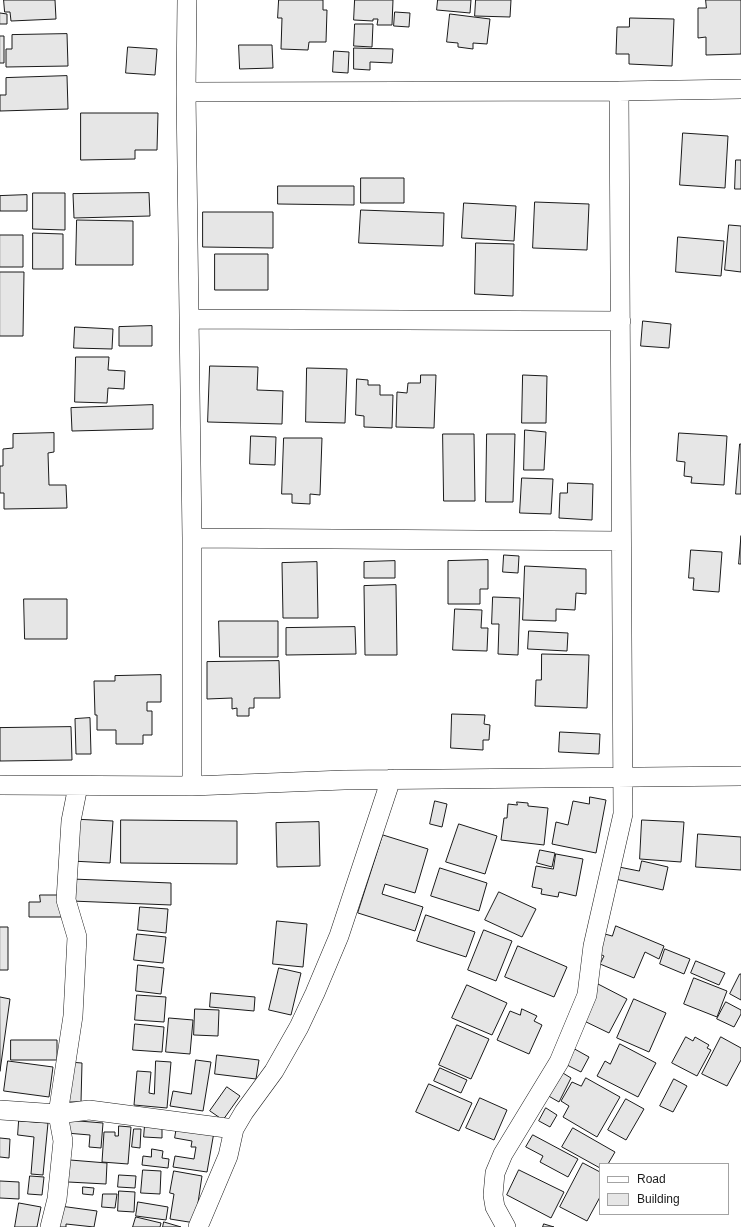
<!DOCTYPE html>
<html>
<head>
<meta charset="utf-8">
<style>
  body { margin:0 }
  #map { position:relative; width:741px; height:1227px; overflow:hidden; background:#fff; font-family:Arial,sans-serif }
  canvas { display:block }
  .legend { position:absolute; left:599px; top:1163px; width:130px; height:52px; box-sizing:border-box; background:#fff; border:1px solid #a3a3a3; margin:0; padding:5px 7px; list-style:none; font-size:12px; color:#1a1a1a }
  .legend li { display:flex; align-items:center; gap:8px; height:20px }
  .legend b { width:20px; border:1px solid #a3a3a3 }
</style>
</head>
<body>
<div id="map">
<canvas width="741" height="1227"></canvas>
<ul class="legend">
<li><b style="height:5px;background:#fff"></b>Road</li>
<li><b style="height:11px;background:#e6e6e6"></b>Building</li>
</ul>
</div>
<script>
const ctx = document.querySelector('canvas').getContext('2d');
ctx.lineJoin = 'round';
function paint(path, color) {
  ctx.fillStyle = color;
  ctx.fill(path, 'evenodd');
}
function strokePath(path, color, width, dash) {
  ctx.strokeStyle = color;
  ctx.lineWidth = width;
  ctx.lineCap = dash ? 'butt' : 'round';
  ctx.setLineDash(dash || []);
  ctx.stroke(path);
}
const building = new Path2D(`
  M4 0H55L56 19 11 21 10 12H5Z
  M279 0H323V10H327L326 42H309L308 50 281 49 282 18H278Z
  M355 0H393L392 25H377L378 19H373V21L354 20Z
  M438 0H471L470 13 437 10Z
  M476 0H511L510 17 475 16Z
  M706 0H741V54L706 55V37L698 38V8H706Z
  M395 12 410 13 409 27 394 26Z
  M0 13 7 14V24H0Z
  M450 14 490 19 487 44 473 43V49L458 47V43L447 42Z
  M630 18 674 19 672 66 629 64V54H616L617 27H629Z
  M355 24H373L372 47 354 46Z
  M67 34 68 66 6 67V49H12V35Z
  M0 36H4V63H0Z
  M239 45H272L273 68 240 69Z
  M128 47 157 49 155 75 126 73Z
  M354 48 393 49 392 63 370 62V70L354 69Z
  M334 51 349 52 348 73 333 72Z
  M67 76 68 109 0 111V95H6V78Z
  M81 113H158L157 150H135V159L81 160Z
  M683 133 728 136 725 188 680 185Z
  M736 160H741V189H735Z
  M361 178H404V203H361Z
  M278 186H354V205L278 204Z
  M33 193H65V230L33 229Z
  M149 193 150 216 74 218 73 194Z
  M27 195V211H0V196Z
  M535 202 589 204 587 250 533 248Z
  M464 203 516 206 514 241 462 238Z
  M361 210 444 213 443 246 359 243Z
  M203 212H273V248L203 247Z
  M77 220 133 221V265H76Z
  M729 225 741 226V272L725 270Z
  M33 233 63 234V269H33Z
  M0 235H23V267H0Z
  M678 237 724 241 721 276 676 272Z
  M476 243 514 244 513 296 475 294Z
  M215 254H268V290H215Z
  M0 272H24L23 336H0Z
  M643 321 671 324 669 348 641 346Z
  M152 326V346H119V327Z
  M75 327 113 329 112 349 74 348Z
  M76 357H109L108 370 125 371 124 389 108 388 107 403 75 402Z
  M210 366 258 367 257 390 283 391 282 424 208 422Z
  M307 368 347 369 345 423 306 422Z
  M421 375H436L434 428 396 427 397 392 407 393 408 383H420Z
  M523 375 547 376 546 423H522Z
  M357 379 368 380V385H380V395H393L392 428 364 427V416L356 415Z
  M153 405V429L72 431 71 408Z
  M525 430 546 432 544 470H524Z
  M54 433V452L48 453 49 485H66L67 508 4 509V493H0V466H3V449L13 448V434Z
  M679 433 727 436 724 485 691 483 692 477 684 476 685 462 677 461Z
  M443 434H474L475 501H444Z
  M487 434H515L513 502H486Z
  M251 436 276 437 275 465 250 464Z
  M284 438H322L320 495 310 494V504L292 503V494H282Z
  M740 444H741V494H736Z
  M522 478 553 479 551 514 520 513Z
  M568 483 593 484 592 520 559 518 560 493H567Z
  M741 536V564H739Z
  M691 550 722 552 719 592 693 590 694 578H689Z
  M504 555 519 556 518 573 503 572Z
  M488 560V589H480V604H448V561Z
  M395 561V578H364V562Z
  M317 562 318 618H283L282 563Z
  M525 566 586 569V594L576 593 575 610 556 609V621L523 620Z
  M396 585 397 655H365L364 586Z
  M493 597 520 598 518 655 498 654 499 624H492Z
  M24 599H67V639H25Z
  M455 609 482 610 481 628H488L487 651 453 650Z
  M219 621H278V657H220Z
  M355 627 356 654 286 655V628Z
  M529 631 568 633 567 651 528 649Z
  M542 654 589 655 587 708 535 706 536 680H541Z
  M279 661 280 698H254V708H249V716H237V708L232 709V698L207 699V662Z
  M161 675V702H147V711H152V735H143V744H116V730H97V715H95L94 681H115V676Z
  M452 714 485 715 484 724 490 725 489 740H483V750L451 748Z
  M90 718 91 754H76L75 719Z
  M71 727 72 760 0 761V728Z
  M560 732 600 734 599 754 559 752Z
  M590 797 606 800 596 853 552 844 556 822 568 825 573 801 589 804Z
  M435 801 447 804 442 827 430 824Z
  M517 802 528 803V806L548 808 544 845 501 840 504 818H507L508 804 517 805Z
  M73 819 113 821 110 863 71 861Z
  M121 820 237 821V864L121 863Z
  M642 820 684 822 681 862 640 859Z
  M319 822 320 866 277 867 276 823Z
  M459 824 497 836 485 874 446 862Z
  M698 834 741 837V870L696 867Z
  M383 835 428 849 415 893 385 884 382 894 423 907 415 931 358 913Z
  M540 850 555 853 552 867 537 863Z
  M556 854 583 859 576 896 559 892 558 897 541 894 542 889 532 887 536 866 553 869Z
  M642 861 668 867 663 890 611 878 614 866 639 871Z
  M440 868 487 883 479 911 431 896Z
  M72 879 171 883V905L71 901Z
  M499 892 536 909 522 937 485 920Z
  M40 895H62V917H29V902H40Z
  M140 907 168 909 166 933 138 930Z
  M426 915 475 932 466 957 417 941Z
  M277 921 307 924 303 967 273 964Z
  M616 926 664 946 659 959 645 952 634 978 600 964 604 956 594 951 605 934 612 936Z
  M0 927H8V970H0Z
  M484 930 512 941 496 981 468 970Z
  M137 934 166 937 163 963 134 960Z
  M518 946 567 967 554 997 505 977Z
  M665 949 690 959 684 974 660 964Z
  M696 961 725 973 719 985 691 973Z
  M138 965 164 968 161 994 136 991Z
  M279 968 301 973 291 1015 269 1010Z
  M740 974H741V1000L730 994Z
  M694 978 727 991 717 1017 684 1004Z
  M598 984 627 999 609 1033 580 1019Z
  M467 985 507 1003 492 1035 452 1018Z
  M211 993 255 997 254 1011 210 1007Z
  M137 995 166 997 164 1022 135 1020Z
  M0 997 10 999 0 1071Z
  M634 999 666 1013 649 1052 617 1038Z
  M726 1002 741 1010V1014L734 1027 717 1019Z
  M195 1009 219 1010 218 1036 194 1035Z
  M522 1009 537 1016 534 1021 542 1025 529 1054 497 1040 510 1011 520 1015Z
  M169 1018 193 1020 190 1054 166 1052Z
  M135 1024 164 1027 162 1052 133 1050Z
  M457 1025 489 1039 471 1079 439 1065Z
  M686 1037 693 1041 695 1037 709 1045 707 1048 711 1050 697 1076 672 1063Z
  M721 1037 741 1048V1060L727 1086 702 1074Z
  M11 1040H57V1060H11Z
  M620 1044 656 1063 638 1097 597 1076 605 1061 610 1064Z
  M571 1047 589 1057 581 1072 563 1063Z
  M217 1055 259 1060 256 1079 215 1074Z
  M196 1060 211 1062 203 1111 170 1106 173 1091 191 1094Z
  M8 1061 53 1067 49 1097 4 1091Z
  M156 1061 171 1062 167 1108 134 1105 137 1071 151 1072 149 1093 154 1094Z
  M69 1062 82 1063 81 1102H68Z
  M440 1068 467 1080 461 1093 434 1081Z
  M558 1070 571 1078 559 1102 545 1094Z
  M586 1078 620 1097 597 1137 563 1117 569 1106 561 1101 572 1082 581 1086Z
  M674 1079 687 1086 673 1112 660 1106Z
  M429 1084 472 1103 459 1131 416 1112Z
  M227 1087 240 1096 223 1120 210 1111Z
  M480 1098 507 1110 494 1140 466 1128Z
  M626 1099 644 1109 626 1140 608 1130Z
  M546 1108 557 1115 550 1127 539 1121Z
  M67 1120 103 1123 101 1148 89 1147 90 1135 66 1133Z
  M19 1121 48 1123 43 1175 31 1174 34 1137 18 1135Z
  M145 1125 162 1126V1138L144 1137Z
  M119 1126 131 1127 128 1164 102 1162 104 1132H115V1136H118Z
  M177 1126 214 1132 207 1172 173 1167 175 1156 194 1159 196 1147H191L192 1141 175 1138Z
  M573 1128 615 1152 608 1164H600V1168L562 1147Z
  M134 1129H141L140 1148 132 1147Z
  M533 1135 578 1159 568 1177 540 1162 543 1156 526 1147Z
  M0 1138 10 1139 9 1158 0 1157Z
  M152 1149 163 1151 162 1158 169 1159 168 1168 142 1165 143 1156 151 1157Z
  M70 1160 107 1163 106 1184 68 1182Z
  M583 1163 600 1172V1197L587 1221 560 1207Z
  M143 1170 161 1171 160 1194 141 1193Z
  M519 1170 564 1192 551 1218 507 1195Z
  M174 1171 202 1176 195 1223 170 1219 174 1194 170 1193Z
  M119 1175 136 1176 135 1188 118 1187Z
  M30 1176 44 1177 42 1195 28 1194Z
  M0 1181 19 1182V1199L0 1198Z
  M83 1187 94 1188 93 1195 83 1194Z
  M119 1191 135 1192 134 1212 118 1211Z
  M103 1194H117L115 1208 102 1207Z
  M138 1202 168 1207 166 1220 136 1216Z
  M19 1203 41 1207 37 1227H15Z
  M60 1206 97 1211 94 1227 66 1224V1227H58Z
  M136 1217 161 1223 160 1227H133Z
  M164 1222 181 1227H163Z
  M544 1224 554 1227H543Z`);
const minor = new Path2D(`
  M187 0 186 92 192 538V786
  M186 92 619 91 741 89
  M189 319 621 321
  M192 538 621 541
  M0 785 192 786 344 780 741 776
  M0 1110 58 1114 89 1110 234 1129
  M50 1227 57 1199 63 1141 58 1114 73 1016 77 937 66 900 71 821 78 786
  M198 1227 228 1156 234 1129 244 1112 274 1071 299 1027 315 993 339 936 391 779
  M506 1227 495 1207 493 1195 495 1173 503 1154 559 1062 587 995 593 946 623 814 619 91`);
paint(building, '#e6e6e6');
strokePath(building, '#1a1a1a', 1);
strokePath(minor, '#1a1a1a', 20);
strokePath(minor, '#fff', 19);
</script>
</body>
</html>
